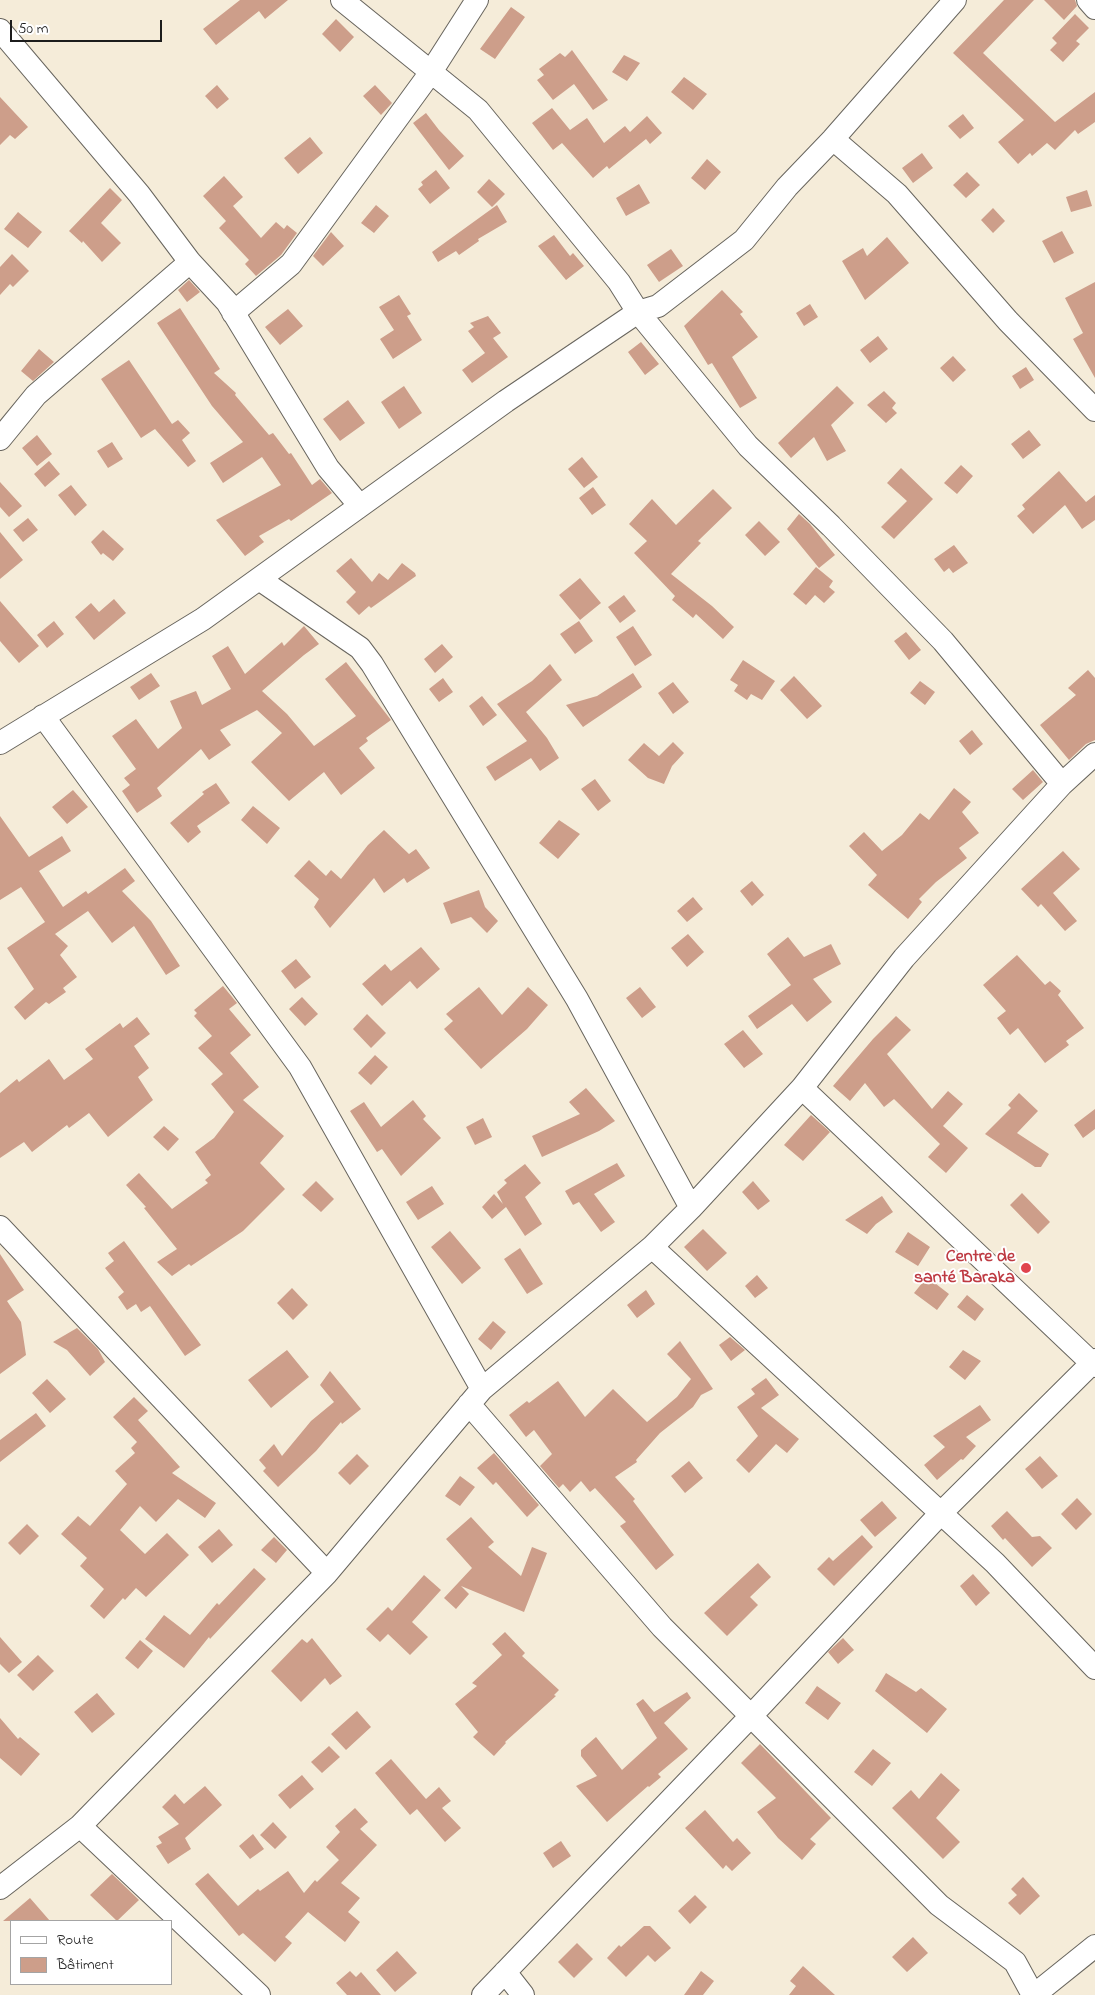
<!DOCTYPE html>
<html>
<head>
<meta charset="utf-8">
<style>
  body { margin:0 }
  #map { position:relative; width:1095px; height:1995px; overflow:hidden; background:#f5ecd9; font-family:"Indie Flower",sans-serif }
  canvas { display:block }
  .legend { position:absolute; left:10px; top:1920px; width:162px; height:65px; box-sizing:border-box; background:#fff; border:1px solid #a4a4a4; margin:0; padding:6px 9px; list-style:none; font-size:15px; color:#1c1c1c }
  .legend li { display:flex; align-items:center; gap:10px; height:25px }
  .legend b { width:25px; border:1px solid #a4a4a4 }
  .scale { position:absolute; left:10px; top:20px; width:152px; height:22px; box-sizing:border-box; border:2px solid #1c1c1c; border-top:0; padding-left:6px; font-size:15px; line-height:18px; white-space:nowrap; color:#1c1c1c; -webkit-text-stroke:4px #fff; paint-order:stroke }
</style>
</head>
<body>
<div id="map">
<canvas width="1095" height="1995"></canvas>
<ul class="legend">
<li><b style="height:6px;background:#fff"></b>Route</li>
<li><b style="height:14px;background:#cd9e8a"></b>Bâtiment</li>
</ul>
<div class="scale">50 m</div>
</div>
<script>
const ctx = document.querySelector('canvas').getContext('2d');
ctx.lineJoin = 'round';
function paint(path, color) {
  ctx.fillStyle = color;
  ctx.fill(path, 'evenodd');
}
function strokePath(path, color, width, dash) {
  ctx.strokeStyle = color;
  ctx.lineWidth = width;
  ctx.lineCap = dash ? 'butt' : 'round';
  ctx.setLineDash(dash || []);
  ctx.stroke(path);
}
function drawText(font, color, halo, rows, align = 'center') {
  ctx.font = font + ' "Indie Flower",sans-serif';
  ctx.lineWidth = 4;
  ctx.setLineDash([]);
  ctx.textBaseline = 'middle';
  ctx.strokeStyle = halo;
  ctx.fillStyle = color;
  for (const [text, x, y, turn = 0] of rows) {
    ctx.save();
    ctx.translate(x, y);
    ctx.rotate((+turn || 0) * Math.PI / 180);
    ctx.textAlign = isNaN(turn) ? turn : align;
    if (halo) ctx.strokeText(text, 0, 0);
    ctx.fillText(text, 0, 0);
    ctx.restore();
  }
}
const building = new Path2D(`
  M240 0H288L265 19 259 11 216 45 203 29Z
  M1004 0H1034L983 53 1055 122 1095 92V122L1078 134 1075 130 1055 150 1047 143 1032 156 1030 153 1018 164 998 142 1024 120 953 53Z
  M1044 0H1075L1077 6 1064 20Z
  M511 7 525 17 495 59 480 49Z
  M1075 14 1089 28 1076 41 1080 44 1063 62 1050 50 1057 43 1052 38Z
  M336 19 354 37 340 52 322 34Z
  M572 50 608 100 593 110 574 84 553 100 537 80 544 75 539 69 560 53 565 57Z
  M624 55 640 63 627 81 612 72Z
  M684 77 707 94 693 110 671 92Z
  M217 85 229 99 217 109 205 96Z
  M375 85 392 103 381 115 363 96Z
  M0 97 28 127 15 139 10 135 0 145Z
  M552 108 570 130 587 118 604 143 625 126 630 132 647 116 662 133 650 144 646 139 609 169 607 166 593 178 562 143 553 150 532 123Z
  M426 113 439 130 464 156 449 170 413 123Z
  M963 114 974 128 960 139 948 126Z
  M310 137 323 153 298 174 284 158Z
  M922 153 933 168 913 183 902 168Z
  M707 159 721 172 705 190 691 178Z
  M436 170 450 188 430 204 418 189 423 185 421 182Z
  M967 172 980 185 966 198 953 185Z
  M224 176 243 197 233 206 261 238 276 222 284 229 287 225 297 233 281 255 256 276 245 264 249 260 219 228 226 221 203 196Z
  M489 179 505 194 492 207 477 192Z
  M639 184 650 203 626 216 616 198Z
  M110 188 122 200 101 223 121 243 102 262 83 241 82 243 69 231Z
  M1087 190 1092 206 1071 212 1066 197Z
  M376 205 389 216 374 233 361 223Z
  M497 205 507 222 478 239 479 241 459 255 456 251 438 262 432 252Z
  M993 208 1005 221 993 233 981 220Z
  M18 212 42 232 28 248 4 229Z
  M1062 231 1074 253 1054 263 1042 241Z
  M331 232 344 246 323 266 313 256Z
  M554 235 570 256 573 253 584 266 566 280 538 246Z
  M887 237 909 263 865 300 842 261 863 248 867 256Z
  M671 249 683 266 659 282 647 265Z
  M12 254 29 271 13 287 10 284 0 295V267Z
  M189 280 200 292 187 302 178 290Z
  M1095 282V378L1073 339 1083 333 1065 298Z
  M722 290 743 312 740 314 758 337 732 357 757 398 740 408 712 363 708 365 684 326Z
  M399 295 411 314 407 316 422 340 393 359 380 339 394 330 379 307Z
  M810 304 818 317 804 326 796 313Z
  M180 308 220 369 214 373 236 393 235 395 269 435 273 433 289 454 291 453 312 485 320 479 332 493 291 521 289 519 259 536 264 542 245 556 216 520 281 485 262 457 223 483 210 463 243 442 212 406 157 323Z
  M288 309 303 326 280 345 265 327Z
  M488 316 501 333 493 338 508 357 472 383 462 370 485 353 468 331 474 327 470 323Z
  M878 336 888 349 870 363 860 350Z
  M641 342 659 364 645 375 628 352Z
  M39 349 54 362 33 381 21 371Z
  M953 356 966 370 953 382 940 368Z
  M129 360 172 424 178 420 190 433 182 440 196 461 188 467 155 429 141 438 101 379Z
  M1026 367 1034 380 1020 389 1012 376Z
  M404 386 422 413 399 429 381 402Z
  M837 386 854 403 831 425 846 451 827 461 814 437 791 458 778 443Z
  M884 391 896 403 892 408 897 413 886 423 867 405Z
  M348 400 365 423 340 441 323 419Z
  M1029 430 1041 445 1023 459 1011 444Z
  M37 435 52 454 37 466 22 448Z
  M112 442 123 459 108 468 97 451Z
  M582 457 598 477 584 488 568 469Z
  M49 461 60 474 45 487 34 474Z
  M961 465 973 476 957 494 944 483Z
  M901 468 933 499 894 539 881 527 907 501 887 483Z
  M1059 471 1086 502 1095 495V520L1082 529 1065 505 1033 534 1017 516 1025 509 1022 505Z
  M0 482 22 506 9 517 0 507Z
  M71 485 87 505 75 516 58 495Z
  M593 487 606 505 592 515 579 498Z
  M713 489 732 508 698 541 701 543 671 574 712 606 734 627 723 639 696 614 693 618 672 600 675 596 634 553 647 541 629 524 652 499 676 525Z
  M799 514 810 524 835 555 819 568 787 529Z
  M28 518 38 530 23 542 13 530Z
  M759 521 780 542 765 556 745 535Z
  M103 530 124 549 113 561 103 553 101 555 91 542Z
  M0 532 23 560 0 579Z
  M954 545 968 563 953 573 949 568 944 572 934 559Z
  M351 558 372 582 379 573 388 580 402 563 415 573 416 576 371 608 369 606 359 615 346 602 356 592 336 571Z
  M816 567 833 581 829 587 835 592 824 603 815 595 806 605 793 594Z
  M580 578 601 603 580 620 559 595Z
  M624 595 636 611 620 623 608 607Z
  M114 599 126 613 94 640 75 617 91 603 99 612Z
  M0 601 39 646 19 663 0 641Z
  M54 621 64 634 47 648 37 635Z
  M579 621 593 641 575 654 560 634Z
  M304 626 319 644 304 655 262 691 287 714 314 746 356 716 325 679 346 662 391 720 366 738 368 741 359 748 375 768 341 795 324 772 289 801 251 762 282 733 257 710 220 730 231 745 209 760 201 749 157 788 162 796 137 813 122 791 130 785 124 778 136 769 112 736 136 719 158 749 182 728 170 701 196 691 202 705 231 689 212 656 228 646 245 674 282 642 284 646Z
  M633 626 652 655 635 666 616 637Z
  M906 632 921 650 909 660 894 641Z
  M442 644 453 657 435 673 424 659Z
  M743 660 775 681 762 700 751 694 747 700 734 691 738 685 730 680Z
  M550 664 562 680 526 712 547 738 559 758 540 771 531 758 495 781 486 767 527 741 497 704 532 681Z
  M1088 670 1095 678V740L1086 744 1069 760 1040 725 1076 695 1068 688Z
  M151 673 160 686 139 700 130 687Z
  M633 673 642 687 583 727 566 705 597 696Z
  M794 676 822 706 807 719 780 690Z
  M443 678 453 692 439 702 429 689Z
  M920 681 935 692 925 705 910 693Z
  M673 682 689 702 673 714 658 693Z
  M482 696 497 715 483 726 469 706Z
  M972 730 983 744 970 755 959 741Z
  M673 742 684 753 672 766 664 784 648 778 628 760 644 743 659 756Z
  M1033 770 1043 782 1023 800 1012 789Z
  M595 779 611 801 598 811 581 789Z
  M216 783 230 803 197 826 201 832 188 843 170 823 204 794 202 792Z
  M954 788 971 802 962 812 979 833 959 848 967 858 936 882 919 899 922 902 908 919 868 885 877 875 849 846 864 832 882 851 902 835 920 813 929 820Z
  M73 790 88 807 67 824 52 807Z
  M253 806 280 828 267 844 241 820Z
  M0 816 29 857 62 836 71 851 39 871 63 907 86 891 88 894 125 868 135 881 122 891 151 921 180 966 166 975 134 926 112 943 88 911 55 934 68 946 60 955 77 977 63 988 66 992 49 1004 46 1002 25 1020 14 1007 34 989 7 948 45 922 21 887 0 900Z
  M559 820 580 834 558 859 539 843Z
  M384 830 409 854 416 849 430 868 407 883 404 878 384 893 374 878 330 928 314 907 319 899 294 876 309 860 326 876 331 870 341 879 368 845Z
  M1063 851 1080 869 1053 893 1077 921 1065 931 1041 904 1038 907 1021 889Z
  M752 881 764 895 752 906 740 891Z
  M479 890 485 907 498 921 487 933 471 917 451 924 443 903Z
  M693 897 703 909 687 922 677 911Z
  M688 934 704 952 687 967 671 948Z
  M788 937 804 957 831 944 841 964 813 979 832 1002 807 1022 792 1004 757 1029 748 1016 791 985 767 954Z
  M421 947 440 969 417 989 410 981 382 1006 362 984 385 964 391 971Z
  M1017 955 1045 985 1050 981 1061 991 1058 995 1084 1028 1066 1041 1069 1045 1045 1063 1018 1028 1010 1035 997 1018 1006 1011 983 985Z
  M296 959 311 977 295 989 281 971Z
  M223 986 237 1003 229 1009 251 1035 230 1053 259 1087 243 1100 284 1136 260 1163 285 1189 243 1231 191 1266 189 1264 172 1276 157 1262 177 1249 144 1208 146 1207 126 1185 139 1173 172 1209 208 1183 205 1180 211 1175 195 1152 214 1138 234 1112 211 1084 223 1074 198 1048 212 1036 194 1016 197 1013 194 1010Z
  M479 987 502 1015 528 987 548 1005 527 1029 481 1069 444 1029 453 1021 446 1014Z
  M640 987 656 1007 642 1018 626 998Z
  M302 997 318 1014 305 1026 289 1009Z
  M367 1014 386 1033 371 1048 353 1029Z
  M896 1016 911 1030 887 1054 932 1109 948 1091 963 1104 943 1126 968 1148 946 1173 928 1157 940 1144 894 1099 884 1107 865 1083 850 1101 833 1086 873 1039Z
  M137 1017 150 1034 134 1046 149 1068 138 1077 153 1100 108 1137 89 1113 69 1128 67 1125 32 1152 24 1142 0 1158V1093L17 1079 19 1082 49 1059 64 1080 93 1059 85 1049 120 1023 123 1028Z
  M743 1030 763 1054 744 1068 724 1044Z
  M375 1055 388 1067 371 1085 358 1073Z
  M586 1088 615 1121 599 1131 542 1157 532 1136 580 1114 569 1102Z
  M1019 1093 1038 1111 1017 1133 1049 1154 1041 1167H1035L985 1134 1011 1108 1008 1105Z
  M413 1100 426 1116 423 1119 441 1138 401 1176 382 1149 377 1152 350 1111 364 1102 381 1127Z
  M1095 1109V1129L1083 1138 1074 1125Z
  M811 1115 830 1132 803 1161 784 1145Z
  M483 1118 492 1137 475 1145 466 1127Z
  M164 1126 179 1139 168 1151 153 1137Z
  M617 1163 625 1176 594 1194 615 1222 601 1232 579 1202 573 1205 565 1191Z
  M525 1164 541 1183 525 1197 542 1224 525 1236 506 1207 492 1219 482 1207 494 1194 503 1204 497 1192 507 1183 504 1180Z
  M316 1181 334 1199 321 1212 302 1195Z
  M753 1181 770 1201 758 1210 742 1192Z
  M432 1186 444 1204 418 1220 406 1202Z
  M1022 1193 1050 1222 1038 1234 1010 1205Z
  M882 1196 893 1212 876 1224 867 1234 845 1220Z
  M703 1229 727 1253 707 1271 684 1247Z
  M450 1231 481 1268 462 1284 431 1247Z
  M908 1232 930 1247 918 1266 895 1252Z
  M124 1241 201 1345 185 1356 150 1306 141 1312 136 1304 127 1310 118 1297 124 1292 105 1268 114 1261 108 1253Z
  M520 1248 543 1284 527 1294 504 1259Z
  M0 1254 24 1290 7 1301 21 1322 26 1355 0 1374Z
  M757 1275 768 1288 755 1298 745 1286Z
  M927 1277 949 1294 937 1310 914 1293Z
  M292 1288 308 1305 293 1320 277 1303Z
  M646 1290 655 1304 637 1318 627 1305Z
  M967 1295 984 1309 975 1321 957 1307Z
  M493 1321 506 1332 491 1350 478 1339Z
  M77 1328 98 1349 105 1362 90 1376 67 1350 53 1342Z
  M730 1337 745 1350 731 1361 719 1345Z
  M680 1341 713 1389 701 1395 693 1407 660 1433 636 1460 637 1462 615 1477 635 1499 633 1501 674 1555 656 1570 620 1526 626 1522 595 1488 590 1492 581 1481 570 1492 563 1484 559 1488 540 1466 552 1454 534 1430 526 1437 509 1415 527 1401 529 1403 558 1381 585 1417 613 1389 647 1422 677 1397 691 1379 667 1354Z
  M287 1350 309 1377 271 1408 248 1380Z
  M963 1350 981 1361 965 1380 949 1367Z
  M330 1371 361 1409 342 1424 341 1422 316 1451 278 1487 263 1471 266 1468 259 1460 274 1444 282 1456 311 1421 334 1402 320 1385Z
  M766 1378 779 1395 761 1408 799 1439 787 1453 776 1444 749 1473 736 1460 758 1436 737 1407 755 1394 751 1389Z
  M47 1379 66 1399 50 1413 32 1393Z
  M134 1397 148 1411 138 1420 180 1467 172 1473 216 1503 205 1518 178 1499 156 1522 140 1506 120 1530 145 1554 167 1533 189 1555 146 1597 136 1588 125 1600 123 1598 104 1619 90 1606 104 1589 80 1566 87 1558 61 1534 78 1516 90 1526 127 1484 115 1471 135 1453 131 1448 137 1442 113 1417Z
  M980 1405 991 1420 966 1437 976 1446 963 1460 961 1459 937 1480 924 1465 945 1447 933 1436Z
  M36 1413 46 1426 0 1462V1440Z
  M494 1453 539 1505 527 1517 496 1482 493 1485 477 1468Z
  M357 1454 369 1466 350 1485 338 1473Z
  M1040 1456 1058 1476 1042 1489 1025 1469Z
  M689 1461 703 1478 685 1493 671 1476Z
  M460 1476 475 1487 460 1506 445 1496Z
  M1077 1498 1092 1514 1076 1530 1061 1514Z
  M882 1501 897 1518 875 1537 860 1520Z
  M1007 1511 1032 1537 1040 1536 1052 1548 1032 1567 1005 1538 1003 1540 991 1526Z
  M471 1517 494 1542 488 1547 521 1576 532 1547 547 1553 524 1612 461 1586 469 1594 456 1609 444 1598 472 1568 446 1539Z
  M27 1524 39 1536 20 1555 8 1543Z
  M219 1529 233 1545 212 1563 198 1547Z
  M862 1535 873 1547 834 1586 817 1569 829 1557 833 1561Z
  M274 1537 287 1550 276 1563 261 1550Z
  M758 1563 771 1577 750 1597 758 1605 727 1636 704 1613Z
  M254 1568 266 1579 210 1639 209 1637 184 1668 145 1639 164 1615 190 1635 217 1603 219 1605Z
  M973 1574 990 1593 976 1606 960 1586Z
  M424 1575 441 1590 412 1622 428 1637 410 1655 388 1634 380 1642 366 1629 388 1607 392 1611Z
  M505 1632 525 1653 522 1656 559 1690 554 1695 556 1696 505 1742 506 1743 494 1756 473 1737 478 1732 455 1704 477 1686 472 1683 502 1655 492 1644Z
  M0 1637 22 1662 9 1673 0 1664Z
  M312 1638 342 1676 330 1685 325 1678 301 1702 271 1671 302 1639 307 1643Z
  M843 1638 854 1650 838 1664 828 1652Z
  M140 1640 153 1651 138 1669 125 1658Z
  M38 1655 54 1671 33 1691 17 1675Z
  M886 1673 916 1692 921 1688 947 1709 927 1733 875 1691Z
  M817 1686 841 1703 828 1720 805 1703Z
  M687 1692 691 1698 664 1723 688 1749 658 1774 661 1777 649 1787 648 1786 607 1822 576 1786 597 1776 581 1756V1750L596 1737 622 1770 657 1738 636 1704 643 1699 654 1712Z
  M97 1693 115 1714 92 1733 74 1712Z
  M357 1711 371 1727 346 1750 331 1734Z
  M0 1718 18 1739 20 1737 40 1754 21 1776 0 1758Z
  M760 1744 831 1818 810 1839 816 1844 802 1860 778 1838 757 1812 776 1798 741 1763Z
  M329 1746 340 1757 322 1773 311 1762Z
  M873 1749 891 1763 872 1786 854 1772Z
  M391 1759 426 1799 439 1787 451 1801 442 1808 461 1828 445 1842 417 1809 410 1815 375 1773Z
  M941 1773 960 1790 936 1818 960 1842 943 1859 892 1808 911 1790 919 1799Z
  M302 1775 314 1789 290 1809 278 1795Z
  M205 1786 222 1805 185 1838 191 1849 168 1864 156 1846 162 1843 158 1837 179 1824 162 1807 175 1794 184 1804Z
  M355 1808 368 1822 360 1829 377 1845 341 1883 360 1898 348 1912 360 1922 345 1942 308 1912 285 1937 292 1943 275 1962 243 1933 239 1936 195 1884 208 1873 238 1906 258 1889 260 1891 288 1871 304 1893 315 1880 317 1882 339 1860 326 1847 340 1832 335 1826Z
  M705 1810 733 1842 737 1838 751 1853 732 1871 726 1865 723 1869 685 1828Z
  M273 1822 287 1837 275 1849 260 1835Z
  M253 1834 264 1849 250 1859 239 1846Z
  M561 1841 571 1856 553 1868 543 1853Z
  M112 1874 139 1900 117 1921 90 1895Z
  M1023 1877 1040 1896 1020 1915 1008 1903 1017 1895 1011 1889Z
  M695 1895 707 1907 690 1924 678 1911Z
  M30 1898 50 1921H3Z
  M644 1926H650L671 1948 655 1962 648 1955 626 1977 607 1958 619 1945 621 1947Z
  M913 1937 928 1953 907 1972 892 1957Z
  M577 1943 593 1959 574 1978 558 1962Z
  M397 1951 417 1973 395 1992 376 1970Z
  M803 1966 835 1995H789L796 1986 790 1981Z
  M350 1971 356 1977 361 1972 381 1995H347L336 1983Z
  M701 1971 714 1981 703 1995H684Z`);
const minor = new Path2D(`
  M342 0 478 110 619 282 638 312 748 446 831 526 943 641 1062 784
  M1088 0 1095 8
  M0 30 139 194 190 262 227 302 328 468 360 506
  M833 139 897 194 1008 321 1095 410
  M233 313 291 264 431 72 477 0
  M0 439 36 395 190 262
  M259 579 360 648 372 664 577 999 691 1208
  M43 716 300 1067 482 1389
  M0 743 203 619 506 401 638 312 658 306 744 240 787 187 833 139 955 0
  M802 1088 1095 1366
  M0 1227 327 1573
  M652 1247 995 1563 1095 1668
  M469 1404 662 1627 751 1716 941 1513 1095 1360
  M80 1826 259 1995
  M0 1888 80 1826 327 1573 482 1389 652 1247 691 1208 802 1088 904 958 1062 784 1095 754
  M505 1972 523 1995
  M483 1995 751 1716 939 1905 1015 1962 1033 1995
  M1034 1995 1095 1946`);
const markers = [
  [1026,1268,6,"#e0444e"]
];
const healthNames = [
  ["Centre de",1015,1258],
  ["santé Baraka",1015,1279]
];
paint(building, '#cd9e8a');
strokePath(minor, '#68655e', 24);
strokePath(minor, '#fff', 22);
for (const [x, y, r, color] of markers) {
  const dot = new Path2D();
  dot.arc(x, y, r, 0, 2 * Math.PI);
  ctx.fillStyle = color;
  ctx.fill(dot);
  strokePath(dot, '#fff', 2);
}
drawText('bold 18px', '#be3a42', '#fff', healthNames, 'right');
</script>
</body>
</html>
